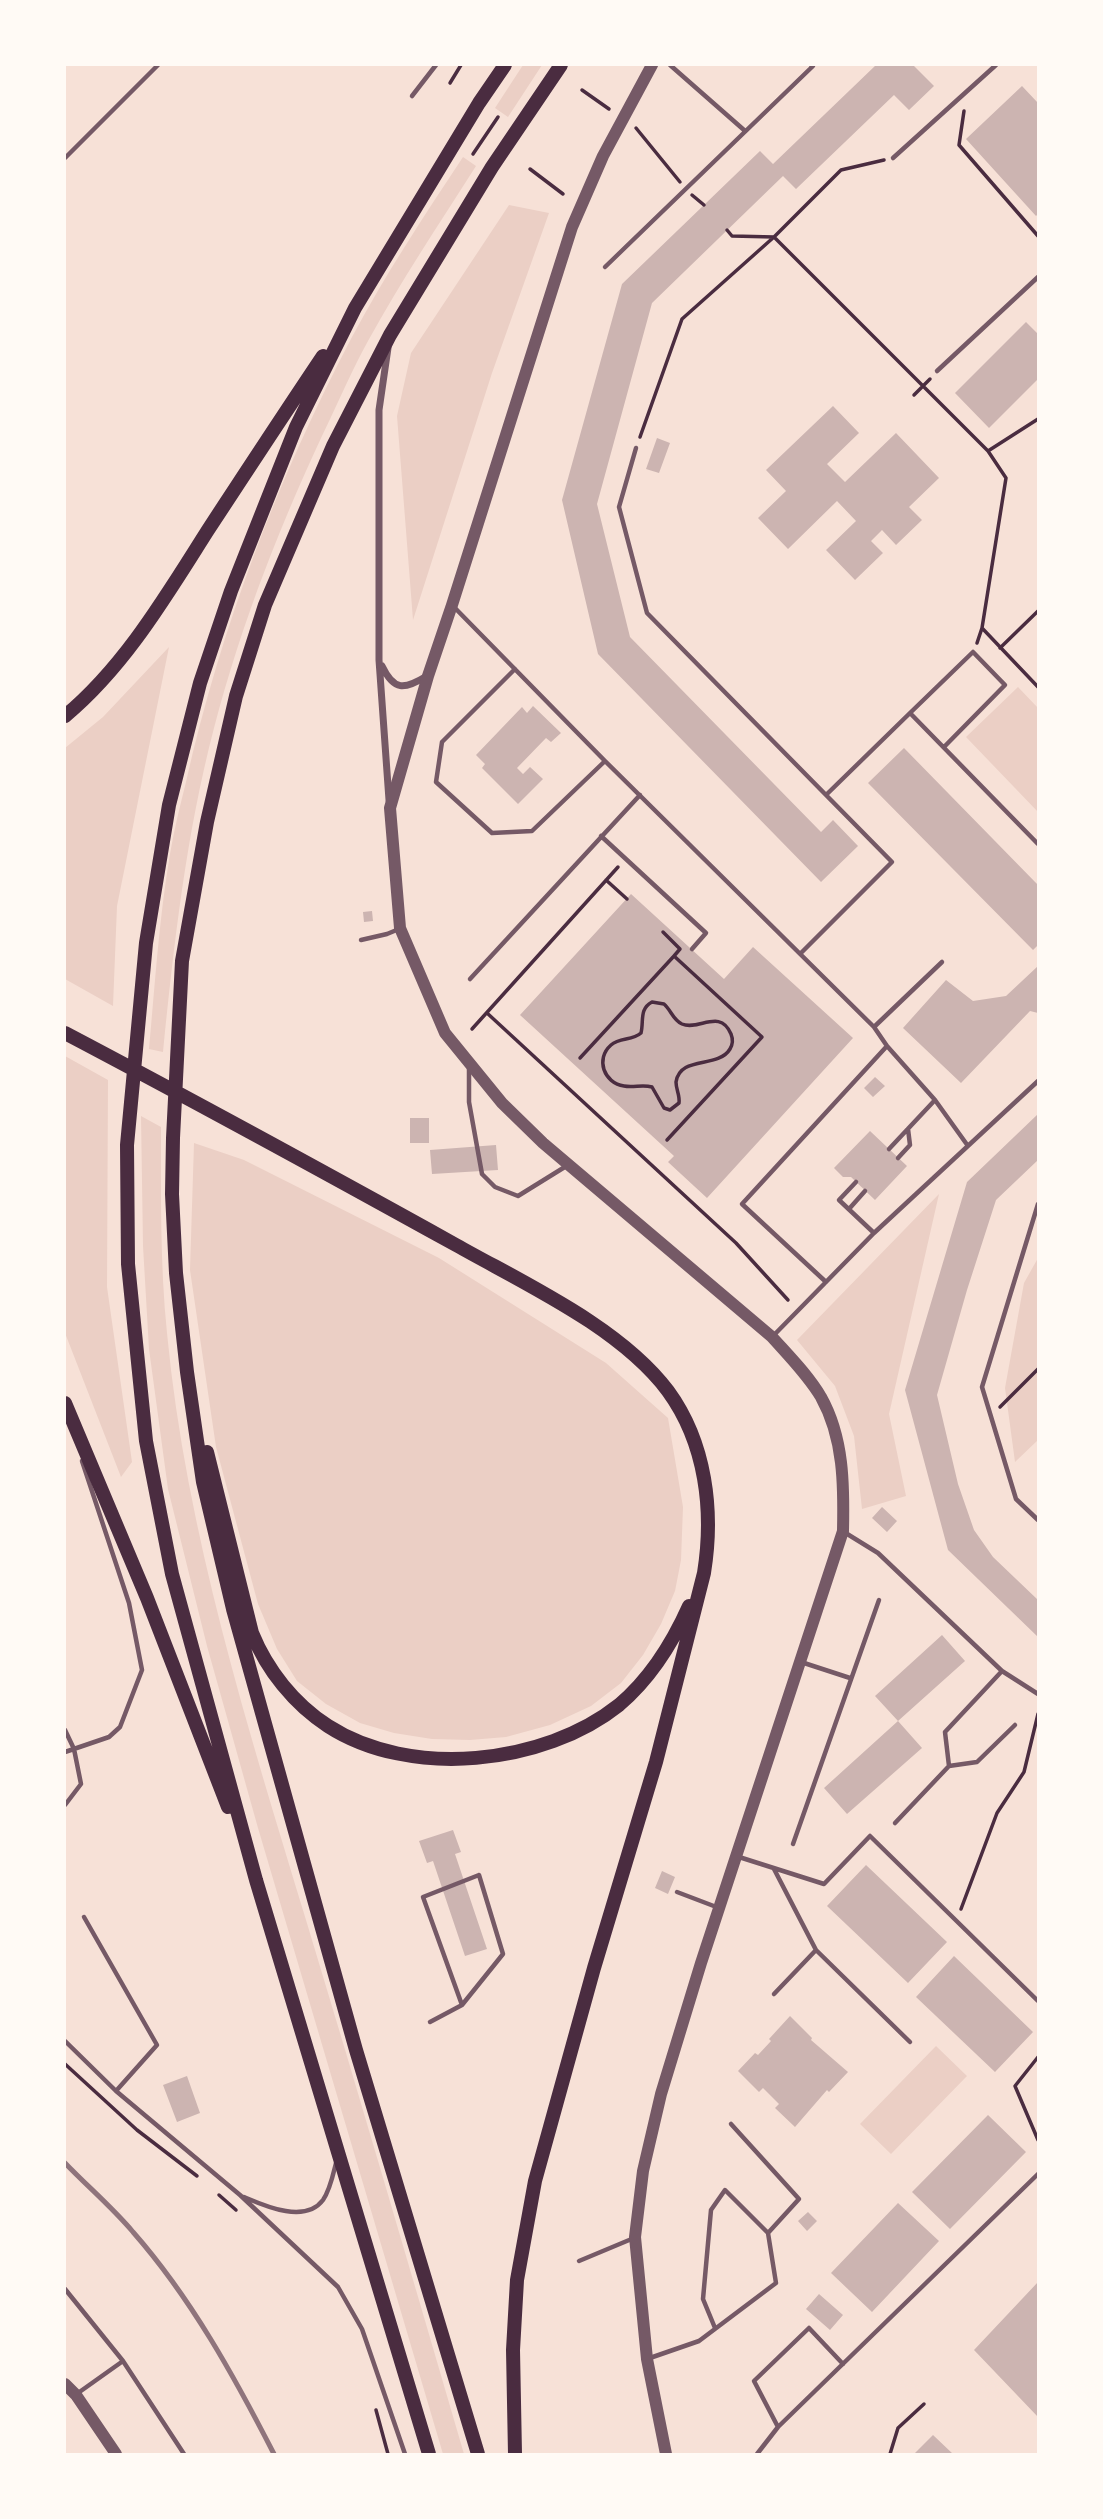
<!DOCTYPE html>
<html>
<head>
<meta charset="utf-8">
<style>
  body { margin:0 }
  #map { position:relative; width:1103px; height:2519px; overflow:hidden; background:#f7e1d7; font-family:"DM Sans",sans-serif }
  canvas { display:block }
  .frame { position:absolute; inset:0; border:66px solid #fffaf5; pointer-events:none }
</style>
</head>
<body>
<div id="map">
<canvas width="1103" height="2519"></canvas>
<div class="frame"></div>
</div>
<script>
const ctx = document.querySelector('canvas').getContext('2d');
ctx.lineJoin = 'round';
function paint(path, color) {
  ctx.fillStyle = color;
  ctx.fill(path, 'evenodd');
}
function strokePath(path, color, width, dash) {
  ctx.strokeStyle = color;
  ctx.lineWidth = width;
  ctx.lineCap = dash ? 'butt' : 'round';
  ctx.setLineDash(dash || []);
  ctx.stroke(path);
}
const green = new Path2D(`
  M523 65H542L508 117 495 108Z
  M463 157 476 166C439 224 401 281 368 341 354 366 343 392 331 417 283 517 242 621 214 728 186 835 174 943 163 1052L149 1049C155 984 159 919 170 854 174 830 180 806 186 782 221 627 278 478 352 337 385 275 424 216 463 157Z
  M509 205 549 213 492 373 413 620 397 416 411 353Z
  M169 647 117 906 113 1006 65 979V748L103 717Z
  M1018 687 1038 708V812L966 737Z
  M65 1056 108 1080 107 1287 132 1462 121 1477 65 1333Z
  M141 1116 161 1127C161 1195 160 1264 167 1333 186 1533 248 1728 306 1920 360 2098 412 2276 464 2454H443L258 1828 207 1646 168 1489 149 1349 143 1246Z
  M194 1143 244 1160 439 1258 606 1363 668 1418 683 1507 681 1560 675 1591 661 1624 643 1655 621 1683 591 1706 550 1725 506 1737 470 1740 432 1739 394 1733 360 1723 326 1704 297 1681 277 1649 258 1604 216 1447 190 1270Z
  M939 1194 889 1414 906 1496 862 1509 854 1436 835 1386 797 1340Z
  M1038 1258V1440L1015 1462 1005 1388 1024 1283Z
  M936 2046 967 2076 891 2154 860 2124Z`);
const building = new Path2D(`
  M876 65H913L934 86 909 110 894 95 796 189 783 176 652 303 597 504 630 637 821 832 833 820 858 846 821 882 598 654 562 500 622 284 760 151 773 164Z
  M1022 86 1038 103V214L1036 216 966 139Z
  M1026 322 1038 334V379L989 428 955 393Z
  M833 406 859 433 827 464 845 482 896 433 939 478 909 507 922 520 896 545 882 530 871 541 883 553 855 580 826 550 856 521 837 501 788 549 758 518 786 491 766 470Z
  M657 438 670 443 659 473 646 469Z
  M533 706 561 733 551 742 546 738 517 768 523 774 530 767 543 779 518 804 482 768 485 764 476 755 522 707 527 713Z
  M904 748 1038 885V945L1033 950 868 783Z
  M631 894 724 979 753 947 853 1038 707 1198 668 1162 674 1156 520 1015Z
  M372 911 373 921 364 922 363 912Z
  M1038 966V1013L1030 1011 961 1083 903 1028 946 980 973 1001 1006 996Z
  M875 1077 885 1086 873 1097 864 1088Z
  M1038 1114V1160L996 1200 967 1290 937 1395 958 1484 974 1530 993 1557 1038 1600V1637L948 1550 905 1390 967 1182Z
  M410 1118H429V1143H410Z
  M870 1131 907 1166 875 1200 851 1177H843L834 1168Z
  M496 1145 498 1170 432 1174 430 1150Z
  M882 1507 897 1521 887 1532 872 1518Z
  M942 1635 965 1661 898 1721 875 1696Z
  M898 1721 922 1748 847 1814 824 1788Z
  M453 1830 461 1852 455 1854 487 1949 465 1956 433 1861 427 1863 419 1841Z
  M866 1865 947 1942 908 1983 827 1906Z
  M662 1871 675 1877 668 1894 655 1888Z
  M954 1956 1033 2032 995 2072 916 1997Z
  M790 2016 812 2038 811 2040 848 2072 829 2092 827 2090 795 2127 775 2108 779 2104 763 2088 759 2092 738 2071 755 2053 758 2055 771 2041 769 2039Z
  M187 2076 200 2113 177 2122 163 2085Z
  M988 2115 1026 2152 950 2229 912 2192Z
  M898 2203 939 2241 872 2312 831 2273Z
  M808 2212 817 2221 807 2231 798 2221Z
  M1038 2282V2417L974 2350Z
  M819 2294 843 2315 830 2330 806 2309Z
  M933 2435 953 2454H914Z`);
const path = new Path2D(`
  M450 83 461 65
  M582 90 609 109
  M964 111 959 145 1038 236
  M636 128 680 182
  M473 154 498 117
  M530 169 563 194
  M692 195 704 205
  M727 230 732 236 774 237 988 451
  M914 395 930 379
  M1038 419 988 451 1006 478 982 628 1038 687
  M640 437 682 319 774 237 841 170 884 160
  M977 643 982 628
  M1000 648 1038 611
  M606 880 627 899
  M663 932 680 949 674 956 762 1037 667 1140
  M652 1002 664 1004C671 1010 673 1020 682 1024 699 1031 720 1008 731 1034 733 1039 733 1044 730 1049 718 1069 680 1055 676 1082 676 1090 680 1095 679 1103L670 1110 664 1108 652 1087C642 1084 634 1088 624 1086 604 1083 595 1059 611 1045 620 1037 632 1041 641 1033 644 1021 639 1009 652 1002Z
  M487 1013 736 1243 788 1300
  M472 1029 618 867
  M580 1058 674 956
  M1000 1407 1038 1369
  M961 1909 997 1813 1024 1772 1038 1714
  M1038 2057 1015 2086 1038 2140
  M65 2064 137 2130 197 2176
  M219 2195 236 2210
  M376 2410 388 2454
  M890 2454 898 2428 924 2404`);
const service = new Path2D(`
  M670 65 744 130
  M412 96 436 65
  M65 158 158 65
  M893 158 996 65
  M605 267 813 66 811 65
  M937 371 1038 277
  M636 448 619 507 647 613 826 795
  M453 606 605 761 874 1027 887 1046 935 1100 968 1146
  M515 669 442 742 436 782 492 833 532 831 605 761
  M910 713 973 652 1005 685 944 747
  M601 836 706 933 692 949
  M361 940 387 934 399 929
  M801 953 892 862 826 795 910 713 1038 844
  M470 979 640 795
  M874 1027 942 962
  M469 1069V1102L482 1174 495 1187 518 1196 568 1165
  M889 1149 935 1100
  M898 1158 910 1145 908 1129
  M856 1182 839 1200 874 1233
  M1038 1204 982 1387 1016 1499 1038 1520
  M849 1209 865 1191
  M826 1282 742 1204 887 1046
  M774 1335 874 1233 1038 1081
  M844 1532 878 1553 1002 1671 1038 1694
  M801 1662 850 1678
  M65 1730 74 1749 81 1784 65 1805
  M65 1752 109 1737 120 1727 142 1670 129 1603 82 1461
  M949 1766 977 1762 1015 1725
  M895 1823 949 1766 945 1732 1002 1671
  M793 1844 879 1600
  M739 1857 824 1884 870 1836 1038 2001
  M774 1869 816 1950 910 2042
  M677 1892 719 1908
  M84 1917 157 2045 116 2091
  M774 1994 816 1950
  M430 2022 462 2005 503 1954 479 1875 423 1897 462 2005
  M65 2041 116 2091 240 2195 338 2287 362 2329 405 2454
  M244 2197C265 2206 305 2224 323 2200 330 2190 333 2175 336 2163
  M579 2261 634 2238
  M65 2289 123 2361 184 2454
  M715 2328 703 2299 711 2210 725 2190 768 2233
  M647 2359 699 2341 776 2283 768 2233 799 2199 731 2124
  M78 2393 123 2361
  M778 2427 754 2381 809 2328 843 2364
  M757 2454 778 2427 1038 2174`);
const minor = new Path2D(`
  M388 348 379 410V660L389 800
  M382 666C394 691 404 690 427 676`);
const tertiary = new Path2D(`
  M652 65 603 156 572 227 452 605 428 676 390 808 400 928 445 1033 502 1103 543 1143 772 1337C789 1356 808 1375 821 1397 844 1438 844 1486 843 1531L701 1963 661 2094 643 2171 635 2237 647 2359 666 2454
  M65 2384 76 2395 116 2454`);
const primary = new Path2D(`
  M65 716C125 666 166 596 208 530 246 472 284 414 323 356
  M65 1033C196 1102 326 1173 456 1245 525 1284 620 1327 668 1391 706 1443 714 1511 704 1573L656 1762 594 1968 535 2181 517 2280 513 2350 515 2454
  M65 1403 147 1598 228 1807
  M207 1452 252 1633C267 1670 294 1704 328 1726 410 1779 544 1765 619 1705 651 1678 672 1644 689 1606
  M429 2454 256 1880 172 1574 146 1441 128 1264 127 1145 146 943 169 805 200 683 231 591 296 427 355 308 479 103 505 65
  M478 2454 356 2050 233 1609 203 1482 187 1372 176 1273 172 1194 173 1138 182 961 207 822 236 696 265 605 333 446 390 335 492 167 561 65`);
const rail = new Path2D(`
  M65 2163C87 2186 112 2207 133 2232 191 2298 234 2376 274 2454`);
paint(green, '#ebcfc5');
paint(building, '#ccb4b1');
strokePath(path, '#4a2c40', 3.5);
strokePath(service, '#755966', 4.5);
strokePath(minor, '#755966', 7);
strokePath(tertiary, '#755966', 12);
strokePath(primary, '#4a2c40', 14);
strokePath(rail, '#8f747c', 5);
</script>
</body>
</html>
